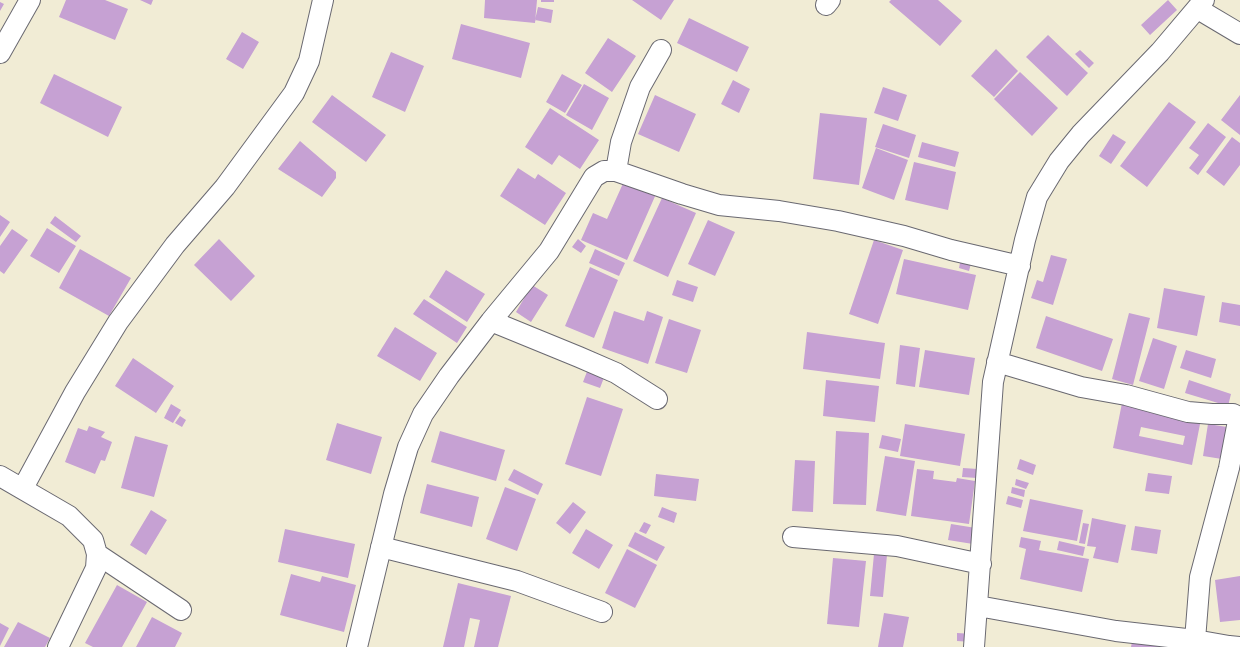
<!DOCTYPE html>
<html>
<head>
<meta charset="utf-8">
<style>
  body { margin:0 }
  canvas { display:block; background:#f1ecd5 }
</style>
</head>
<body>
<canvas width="1240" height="647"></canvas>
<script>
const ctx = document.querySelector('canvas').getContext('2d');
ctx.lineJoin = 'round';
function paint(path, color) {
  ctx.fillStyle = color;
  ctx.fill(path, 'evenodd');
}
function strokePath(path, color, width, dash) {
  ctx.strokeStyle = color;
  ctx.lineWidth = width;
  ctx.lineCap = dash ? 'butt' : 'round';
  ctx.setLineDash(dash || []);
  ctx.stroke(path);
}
const building = new Path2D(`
  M66 0H105L128 9 115 40 59 17Z
  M140 0H153L151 5Z
  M485 0H537L535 23 484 18Z
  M541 0H554V2H541Z
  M632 0H674L661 20Z
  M891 0H938L962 21 940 46 889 2Z
  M1168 0 1177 10 1150 35 1141 25Z
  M0 2 4 4 0 11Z
  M538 7 553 10 551 23 535 20Z
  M689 18 749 47 737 72 677 43Z
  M461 24 530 43 521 78 452 59Z
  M242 32 259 42 243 69 226 59Z
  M1048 35 1088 73 1067 96 1026 57Z
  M608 38 636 56 612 92 585 73Z
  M996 49 1018 71 994 97 971 76Z
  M1080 50 1094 63 1089 68 1075 54Z
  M391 52 424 66 405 112 372 97Z
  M1020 72 1058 108 1032 136 994 99Z
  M54 74 122 107 108 137 40 103Z
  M562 74 582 85 565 113 546 102Z
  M733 80 750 89 739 113 721 104Z
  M584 84 609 98 592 130 566 115Z
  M883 87 907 95 898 121 874 113Z
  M332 95 386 135 366 162 312 122Z
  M655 95 696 114 679 152 638 134Z
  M1240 95V135L1221 120Z
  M1169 102 1196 122 1147 187 1120 166Z
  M550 108 599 140 580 169 559 155 552 165 525 147Z
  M820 113 867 118 859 185 813 179Z
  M1208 123 1226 137 1198 175 1189 168 1199 155 1189 148Z
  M883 124 916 135 909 158 875 147Z
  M1113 134 1126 142 1111 164 1099 156Z
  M1232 137 1240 143V165L1224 186 1206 172Z
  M300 141 336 172V178L322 197 278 169Z
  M922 142 959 152 955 167 918 157Z
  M876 148 908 160 894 200 862 188Z
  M914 162 956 172 948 210 905 200Z
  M518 168 535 179 538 174 566 193 545 225 500 196Z
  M625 179 656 194 627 260 581 240 593 213 607 219Z
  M662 198 696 213 668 277 633 261Z
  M0 215 10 222 0 237Z
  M55 216 81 236 76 242 50 223Z
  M708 220 735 232 715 276 688 264Z
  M47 228 76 246 59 273 30 256Z
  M12 229 28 240 4 274 0 271V246Z
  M219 239 255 276 231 301 194 265Z
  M578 239 586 246 581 253 572 247Z
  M874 240 903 250 878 324 849 314Z
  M80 249 131 278 109 316 59 288Z
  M595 249 625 263 619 276 589 263Z
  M1051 255 1067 259 1053 305 1031 298 1037 280 1043 282Z
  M961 258 972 260 969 271 959 268Z
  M904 259 976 275 968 310 896 294Z
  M590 267 618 280 594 338 565 326Z
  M446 270 485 294 467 322 429 297Z
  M677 280 698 287 693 302 672 295Z
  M532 285 548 295 531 322 516 312Z
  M1164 288 1205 296 1197 336 1157 328Z
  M424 299 467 327 457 343 413 314Z
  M1222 302 1240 305V326L1219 322Z
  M614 311 644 321 647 311 663 317 648 364 602 348Z
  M1129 313 1150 318 1133 385 1112 379Z
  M1046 316 1113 339 1102 371 1036 348Z
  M669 319 701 330 687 373 655 363Z
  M395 327 437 353 420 381 377 356Z
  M807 332 885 343 880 379 803 369Z
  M1153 338 1177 346 1164 389 1139 381Z
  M900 345 920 348 915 387 896 384Z
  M925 350 975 358 969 395 919 387Z
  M1186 350 1216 359 1211 378 1180 368Z
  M133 358 174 386 156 413 115 386Z
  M588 369 605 375 600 388 583 382Z
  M826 380 879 386 875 422 823 416Z
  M1189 380 1231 394 1228 406 1185 393Z
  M587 397 623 409 601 476 565 464Z
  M1122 403 1201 419 1192 465 1113 448ZM1141 427 1185 436 1183 445 1139 436Z
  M171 404 181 410 173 423 164 418Z
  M180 416 186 420 182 427 175 423Z
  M337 423 382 437 371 474 326 460Z
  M905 424 965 434 960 466 900 456Z
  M1208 424 1227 427 1222 459 1203 456Z
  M89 426 105 432 101 437 112 442 105 461 101 460 95 474 65 462 78 428 87 431Z
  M440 431 505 450 496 481 431 462Z
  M836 431 869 433 866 505 833 504Z
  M882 435 901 439 898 452 879 448Z
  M135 436 168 445 154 497 121 488Z
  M885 456 915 461 906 516 876 511Z
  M1020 459 1036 465 1033 475 1017 469Z
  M795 460 815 461 813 512 792 511Z
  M963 468 978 469 977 478 962 477Z
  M514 469 543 484 538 495 508 480Z
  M917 469 934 471 933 479 956 482 957 478 975 481 969 524 911 516Z
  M1148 473 1172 476 1169 494 1145 491Z
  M656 474 699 479 696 501 654 496Z
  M1016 479 1029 483 1026 489 1015 485Z
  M427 484 479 497 472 527 420 513Z
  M505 487 536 499 517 551 486 539Z
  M1012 487 1025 490 1024 497 1011 493Z
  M1008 496 1023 500 1021 508 1006 504Z
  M1030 499 1083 510 1077 541 1023 531Z
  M573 502 586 512 570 534 556 523Z
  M662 507 677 513 674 523 658 517Z
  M151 510 167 520 146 555 130 545Z
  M1092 518 1126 525 1118 563 1093 558 1096 547 1087 546Z
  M644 522 651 525 646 534 639 531Z
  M1083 523 1089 524 1085 544 1079 543Z
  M951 524 976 528 973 544 948 540Z
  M1135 526 1161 530 1157 554 1131 550Z
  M285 529 355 544 348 578 278 562Z
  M586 529 613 545 599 569 572 553Z
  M635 532 665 547 657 561 628 546Z
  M1021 537 1041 541 1039 550 1089 559 1082 592 1020 579 1026 549 1019 547Z
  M1059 541 1085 547 1083 556 1057 550Z
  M627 549 657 565 635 608 605 593Z
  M874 554 887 555 883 597 870 596Z
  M833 558 866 561 859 627 827 624Z
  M291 574 320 582 322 576 356 585 344 632 280 615Z
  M1240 576V620L1220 622 1215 580Z
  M458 583 511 596 498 647H474L480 620 470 618 464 647H443Z
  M117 585 147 602 122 647H93L85 643Z
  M884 613 909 617 903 647H878Z
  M152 617 182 633 175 647H136Z
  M18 622 50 638 45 647H4Z
  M0 623 9 628 0 646Z
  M957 633 973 634 972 642 957 641Z
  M1132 642 1171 647H1131Z`);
const minor = new Path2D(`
  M826 5 830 0
  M1198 9 1240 34
  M0 53 30 0
  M616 171 621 142 640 87 661 50
  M491 321 579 357 616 373 657 399
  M997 362 1081 387 1126 395 1188 412 1212 414H1233L1237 416 1238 421 1229 468 1200 577 1195 640
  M0 476 69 516 93 540 97 554 96 568 58 647
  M23 488 75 392 118 322 175 245 225 187 294 93 309 61 323 0
  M793 537 897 546 981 564
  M381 547 517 581 602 612
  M97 554 181 610
  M978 606 1116 631 1195 640 1229 646 1240 647
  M357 647 394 494 408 447 423 414 449 376 491 321 549 251 594 177 604 171H616L682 194 719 205 779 211 838 221 904 236 951 250 1020 266
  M974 647 993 382 1025 240 1037 197 1059 161 1081 134 1160 52 1204 0`);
paint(building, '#c6a1d3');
strokePath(minor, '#6a6971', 22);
strokePath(minor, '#fff', 20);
</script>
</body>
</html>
